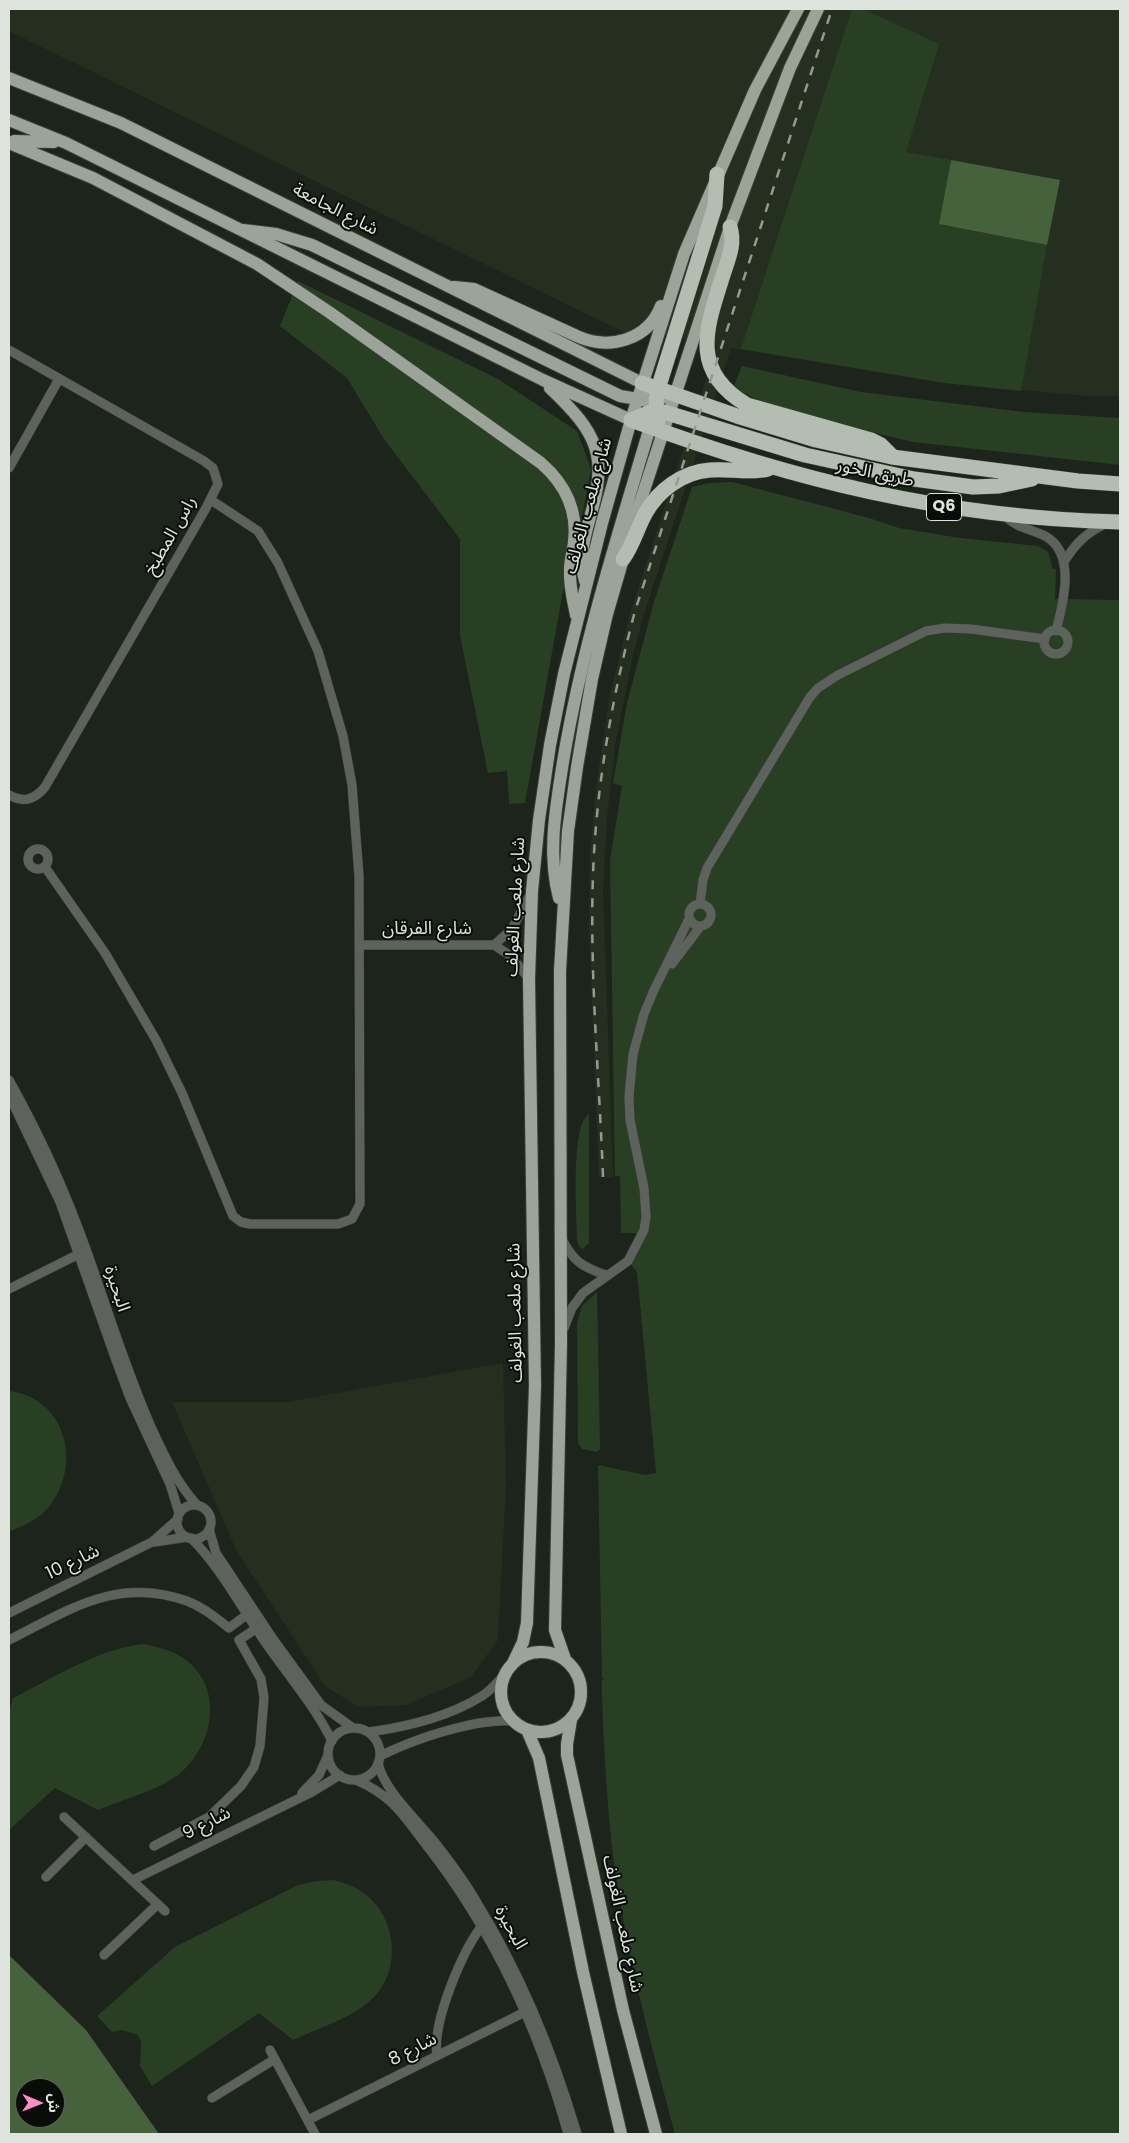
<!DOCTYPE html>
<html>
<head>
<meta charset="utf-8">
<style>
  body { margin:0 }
  #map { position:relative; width:1129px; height:2143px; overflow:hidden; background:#1d241b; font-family:Poppins,"Noto Sans Arabic",sans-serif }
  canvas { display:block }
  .frame { position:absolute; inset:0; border:10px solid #dee3dd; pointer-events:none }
  .north { position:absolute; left:15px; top:2078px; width:50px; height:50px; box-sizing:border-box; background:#090c08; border:1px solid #5e625d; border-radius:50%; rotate:91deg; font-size:14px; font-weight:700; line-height:20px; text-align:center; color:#dee3dd }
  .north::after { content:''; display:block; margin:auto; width:18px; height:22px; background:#fa8fc7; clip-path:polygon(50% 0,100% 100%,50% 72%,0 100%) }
</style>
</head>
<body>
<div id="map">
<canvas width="1129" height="2143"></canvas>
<div class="frame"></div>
<div class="north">ش</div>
</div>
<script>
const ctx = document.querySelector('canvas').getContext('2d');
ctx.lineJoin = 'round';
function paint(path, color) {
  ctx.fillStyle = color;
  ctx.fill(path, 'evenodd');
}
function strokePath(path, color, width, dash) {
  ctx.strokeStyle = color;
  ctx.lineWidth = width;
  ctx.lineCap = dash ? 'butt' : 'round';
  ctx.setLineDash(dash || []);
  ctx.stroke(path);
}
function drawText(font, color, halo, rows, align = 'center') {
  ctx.font = font + ' Poppins,"Noto Sans Arabic",sans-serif';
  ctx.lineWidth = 4;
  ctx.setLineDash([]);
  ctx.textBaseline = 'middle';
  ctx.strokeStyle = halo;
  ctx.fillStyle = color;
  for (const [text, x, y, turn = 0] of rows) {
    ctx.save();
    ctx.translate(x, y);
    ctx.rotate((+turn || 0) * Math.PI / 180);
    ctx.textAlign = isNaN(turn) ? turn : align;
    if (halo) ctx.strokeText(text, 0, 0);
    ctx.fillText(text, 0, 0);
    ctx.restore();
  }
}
const built = new Path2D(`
  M9 9H1120V396H1088L944 383 731 348 644 614 633 655 616 739 607 818 603 890 613 1177H599L589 927 590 853 597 780 610 694 631 610 717 345 629 330 627 334 9 31Z
  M503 1363 506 1485 498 1640 471 1677 407 1705 359 1707 326 1687 237 1552 172 1402H287Z`);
const green = new Path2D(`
  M852 9H863L939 44 906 152 951 160 939 224 1047 245 1021 391 944 383 741 349Z
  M298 281 498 379 577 431 591 469 583 511 563 591 525 803 509 804 507 771 488 773 460 636V539L384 439 347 378 280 326Z
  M742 366 861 392 1024 412 1120 418V465L913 442 780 410 733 388Z
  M732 482 869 518 899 528 960 538 1038 546 1048 552 1053 569H1056L1055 599 1120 600V2134H675C651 2045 627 1955 614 1863 607 1808 604 1752 602 1697V1680L605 1678H602L598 1465 645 1475 656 1473 637 1272 625 1257 635 1240 636 1233H621L620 1176H615L610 860 622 786 613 783 627 703 654 602 692 487 709 483Z
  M589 1114V1243L583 1249 579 1247 577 1240C577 1217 570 1125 589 1114Z
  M597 1292 600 1449 597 1452 582 1449 578 1443 577 1323 582 1306Z
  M9 1391C67 1398 83 1467 48 1508 38 1520 22 1526 9 1532Z
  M144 1644C158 1647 171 1650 183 1658 225 1686 214 1746 179 1774 157 1791 124 1799 98 1810L55 1788 9 1830V1711L13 1698C53 1678 100 1648 144 1644Z
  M333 1880C345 1883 355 1886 365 1894 397 1918 402 1971 372 1999 354 2017 317 2029 293 2040L259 2013 152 2086 140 2066 141 2042 138 2035 122 2030 112 2032 97 2016 175 1947 298 1885 316 1881Z`);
const water = new Path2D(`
  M951 160 1060 180 1047 245 939 224Z
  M9 1955 86 2030 159 2134H9ZM25 2088H55V2118H25Z`);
const minor = new Path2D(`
  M9 350 204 461 213 468 218 484 206 508 45 787C34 800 24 803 9 795
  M9 468 59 379
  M1004 515C1018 529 1029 528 1045 536 1077 553 1063 604 1056 631
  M1064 562C1075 544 1086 533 1105 524
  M1044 642a12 12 0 1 1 24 0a12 12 0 1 1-24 0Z
  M28 859a10 10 0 1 1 20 0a10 10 0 1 1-20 0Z
  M45 867 105 953 156 1040 182 1093 233 1216 241 1222 250 1224H338L352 1219 360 1204 359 876 352 785 343 736 318 651 278 563 258 531 211 500
  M689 915a11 11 0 1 1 22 0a11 11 0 1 1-22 0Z
  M700 904 703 880 707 868 810 697 818 688 838 675 926 631 945 628 971 629 1045 639
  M360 945H494L511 956 529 979
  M494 945 512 929 531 893
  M672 964 700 927
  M9 1080C40 1135 66 1193 87 1252 108 1311 126 1370 151 1427 164 1455 176 1482 197 1505
  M9 1095 60 1202 116 1360 130 1398 170 1484 179 1513
  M562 1239C573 1261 582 1267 606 1275
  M9 1289 85 1251
  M564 1328 572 1308 583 1293 628 1261 644 1230 646 1217 644 1188 630 1120 629 1097 633 1054 644 1014 654 990 689 919
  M177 1522a17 17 0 1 1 34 0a17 17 0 1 1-34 0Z
  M209 1529 216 1553 273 1639 321 1705 353 1728
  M191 1538C221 1568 241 1607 265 1642 288 1675 314 1705 332 1741
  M155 1542 187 1537
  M9 1613 152 1542 178 1519
  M9 1640C69 1610 117 1576 187 1601 203 1607 216 1618 229 1628L253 1610
  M328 1754a26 26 0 1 1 52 0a26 26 0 1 1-52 0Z
  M369 1732C406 1727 450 1716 482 1696 492 1690 499 1680 507 1672
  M380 1756C414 1739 476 1718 513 1721
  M378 1763C384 1791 419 1822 437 1845 451 1863 465 1882 476 1901 521 1974 553 2052 577 2134
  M356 1780C393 1796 403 1815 427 1846 494 1932 539 2030 568 2134
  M302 1793 319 1775 328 1755
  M64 1817 165 1911
  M154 1846 209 1817 241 1786 254 1767 260 1746 264 1698 261 1679 239 1640 263 1624
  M46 1877 86 1837
  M133 1880 312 1792 340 1775
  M104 1955 158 1904
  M270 2050 315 2134
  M437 2055C432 2022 463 1948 485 1922
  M212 2098 275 2059
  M308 2120 529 2010`);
const primary = new Path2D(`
  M9 78 121 123 642 383
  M9 120 66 143 543 380 631 420
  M14 141 54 142
  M9 143 93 178 257 264 329 312 541 463C565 484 578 509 574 542 573 551 570 560 570 569 569 585 573 600 576 615
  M243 230 276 234 312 245 620 396 649 401 676 395
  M454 287 474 289 579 337C610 350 648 340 661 306
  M550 388C598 434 609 455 589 521 583 542 579 559 585 581
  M559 898C547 853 556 807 563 762 582 647 617 538 650 427L649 401 642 383
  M501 1692a40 40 0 1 1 80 0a40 40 0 1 1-80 0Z
  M565 1659 555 1630 561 1343 560 971 568 831 577 767 592 679 607 614 635 518 730 227 790 68 818 9
  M512 1665 523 1642 527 1623 535 1386 529 979 532 891 539 820 550 745 564 674 602 523 631 420 684 254 755 90 798 9
  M571 1720 567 1744V1755L623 2010 656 2134
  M527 1730 539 1758 583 1972 621 2134`);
const motorway = new Path2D(`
  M730 227C735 243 729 257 724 272 707 326 688 370 747 405L871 440 881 445 892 456
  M642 383 737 416 816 440 892 457 1078 481 1120 484
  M631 420C793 480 946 518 1120 522
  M631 420 651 412H664L805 455 914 479 973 487 999 486 1032 479
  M658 421 656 401 658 389 715 206 717 174
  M623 559C633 545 637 529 645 514 658 490 683 472 710 470 730 468 749 474 768 469`);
const rail = new Path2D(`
  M603 1177C599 1069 588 960 594 853 599 770 614 690 635 611L832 9`);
const shields = [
  [944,507,35]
];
const shieldNames = [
  ["Q6",944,507]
];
const streetNames = [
  ["شارع الجامعة",335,210,27],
  ["طريق الخور",875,474,12],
  ["شارع ملعب الغولف",589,506,-75],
  ["راس المطبخ",171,536,-60],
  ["شارع ملعب الغولف",516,907,-87],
  ["شارع الفرقان",427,929],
  ["البحيرة",116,1289,72],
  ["شارع ملعب الغولف",516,1313,-91],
  ["شارع 10",73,1563,-26],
  ["شارع 9",207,1824,-27],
  ["شارع ملعب الغولف",622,1924,78],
  ["البحيرة",510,1928,61],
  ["شارع 8",413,2050,-27]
];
paint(built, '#242f20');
paint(green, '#293f23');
paint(water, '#45623c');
strokePath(minor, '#383f36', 10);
strokePath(primary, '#383f36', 14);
strokePath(motorway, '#383f36', 16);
strokePath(minor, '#5e625d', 9);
strokePath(primary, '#9ca499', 12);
strokePath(motorway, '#b4bdb1', 15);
strokePath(rail, '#949a93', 2.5, [9, 9]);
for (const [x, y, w] of shields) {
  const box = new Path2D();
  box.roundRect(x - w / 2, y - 13.5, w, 27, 4);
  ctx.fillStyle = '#090c08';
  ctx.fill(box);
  strokePath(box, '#dee3dd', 1);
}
drawText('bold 16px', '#dee3dd', null, shieldNames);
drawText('18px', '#dee3dd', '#090c08', streetNames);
</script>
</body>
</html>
